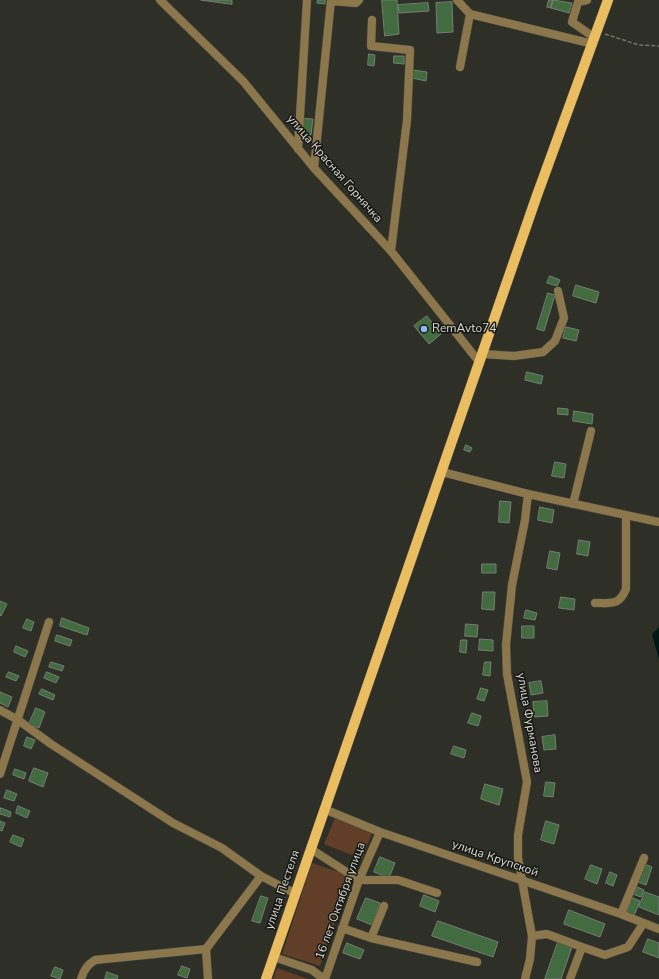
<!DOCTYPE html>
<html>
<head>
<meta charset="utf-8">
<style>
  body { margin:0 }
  canvas { display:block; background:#2e2f26 }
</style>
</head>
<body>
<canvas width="659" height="979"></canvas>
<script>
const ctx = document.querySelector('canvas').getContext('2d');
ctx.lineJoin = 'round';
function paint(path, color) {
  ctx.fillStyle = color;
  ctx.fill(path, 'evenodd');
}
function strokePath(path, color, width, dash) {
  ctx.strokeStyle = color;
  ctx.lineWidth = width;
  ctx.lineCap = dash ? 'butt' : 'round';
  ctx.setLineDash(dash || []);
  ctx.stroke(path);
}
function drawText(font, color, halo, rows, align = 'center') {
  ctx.font = font + ' "Nunito Sans",sans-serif';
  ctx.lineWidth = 3;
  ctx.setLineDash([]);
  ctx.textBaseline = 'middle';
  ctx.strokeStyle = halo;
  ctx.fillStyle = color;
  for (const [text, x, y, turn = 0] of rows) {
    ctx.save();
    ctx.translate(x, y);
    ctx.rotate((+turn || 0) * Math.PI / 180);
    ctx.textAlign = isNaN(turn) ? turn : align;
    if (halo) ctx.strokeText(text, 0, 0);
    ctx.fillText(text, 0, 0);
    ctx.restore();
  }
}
const green = new Path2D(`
  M335 818 372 833 362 859 324 844Z
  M312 863 350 876 320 966 282 954Z
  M277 968 308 979H273Z`);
const water = new Path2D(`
  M659 627V660L652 634Z`);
const building = new Path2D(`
  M201 0H232V4Z
  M318 0H325V4L317 3Z
  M382 0H397L399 34 385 36Z
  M549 0H553L551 8 547 7Z
  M553 0 572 3 569 13 551 8Z
  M452 2 453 32 437 33 436 3Z
  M428 3 429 11 399 13 398 5Z
  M369 54 375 55 374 66 368 65Z
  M394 56H404V64L394 63Z
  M413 70 427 72 426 81 412 78Z
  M297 118 313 119 311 135 295 133Z
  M550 276 560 280 557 286 547 283Z
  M576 285 599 292 596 303 573 296Z
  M548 293 555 295 544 331 537 329Z
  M427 316 441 334 429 344 414 326Z
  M566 327 579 330 576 341 563 338Z
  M527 372 543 376 541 384 525 380Z
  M558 408 568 409V415L558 414Z
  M574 411 593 414 592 424 573 421Z
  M466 445 472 448 470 452 464 450Z
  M555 462 566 464 564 478 552 476Z
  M500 501 511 502 509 523 499 522Z
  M540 507 554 510 552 523 538 520Z
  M579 540 590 542 588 556 577 554Z
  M550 551 560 553 557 570 547 568Z
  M482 564H496V573H482Z
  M483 592H495L494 610 482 609Z
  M561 597 575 599 574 610 559 608Z
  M0 601 7 604 1 616 0 615Z
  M526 610 537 613 535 620 524 618Z
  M62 618 89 628 87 635 60 626Z
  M27 619 34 622 31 631 23 628Z
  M466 624 478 625 477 637 465 636Z
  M522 626H534V638H522Z
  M57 635 72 640 70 646 55 641Z
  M480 639 493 640V651L479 650Z
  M461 640H467L466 653 460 652Z
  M16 646 28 651 25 657 14 652Z
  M51 662 64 666 62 671 49 667Z
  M485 662H491L490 676 483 675Z
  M9 672 19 676 16 681 6 677Z
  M47 672 59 677 56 683 44 678Z
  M541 681 543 693 531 695 529 683Z
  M481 688 488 690 484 701 477 699Z
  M42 689 55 695 53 700 39 694Z
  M0 692 12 697 8 707 0 703Z
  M547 701 548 716 534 717 533 702Z
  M36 708 45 712 39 728 29 724Z
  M472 713 481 716 478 726 468 723Z
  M555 735 556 749 544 750 542 737Z
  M27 737 35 740 31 749 24 746Z
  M454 746 466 750 464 758 451 754Z
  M34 768 48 773 43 787 29 781Z
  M15 769 26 773 24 779 13 775Z
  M546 782 555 783 553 797 544 796Z
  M485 784 503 789 499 805 481 799Z
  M7 790 17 794 14 801 4 798Z
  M18 806 30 811 27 818 16 813Z
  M1 808 11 812 10 817 0 814Z
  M0 821 5 823 2 831 0 830Z
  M546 821 559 825 554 844 541 840Z
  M13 835 24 839 21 847 10 842Z
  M380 857 395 863 389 878 374 872Z
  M644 864 652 867 646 885 638 882Z
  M591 865 602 869 597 884 585 879Z
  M610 872 617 875 613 886 606 883Z
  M637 887 644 890 641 897 635 895Z
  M645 892 659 897V915L639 907Z
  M424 895 439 901 435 912 420 906Z
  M261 896 268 898 260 923 252 921Z
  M366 898 380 903 372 925 357 919Z
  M633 898 640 901 634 916 627 913Z
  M569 910 605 924 600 937 564 924Z
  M438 921 498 942 493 957 432 936Z
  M648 939 659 943V958L643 952Z
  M558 942 572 947 561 979H545Z
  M347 943 364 950 360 959 343 953Z
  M182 966 190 969 187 978 178 975Z
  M55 967 63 970 60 979 51 976Z
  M107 972 118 976 117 979H105Z`);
const path = new Path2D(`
  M605 34 639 45 659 46`);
const minor = new Path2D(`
  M160 0 243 81 314 168 391 251 480 363
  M457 0 470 14 593 44
  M587 0 578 2 572 22 595 38
  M331 1 356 3 359 0
  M372 20 371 46 410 50 407 120 391 251
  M460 67 470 14
  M298 149 307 0
  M314 168 331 0
  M483 354 514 356 543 352 555 341 564 318 558 291
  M442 472 528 494 659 522
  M573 504 591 431
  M595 603C611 603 619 606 626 589V515
  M0 710 18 720 51 744 173 823 222 848 261 876 296 894
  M0 774 49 622
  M324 809 380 832 621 914 659 929
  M311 849 359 880H398L437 893
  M621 914 644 858
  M342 928 371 938 477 962
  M532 936 547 934 582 947 570 979
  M371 938 384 906
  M582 947 605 955 628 947 643 924
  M206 949 261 876
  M206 949 208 979
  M274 957 312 970 324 979
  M81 979C84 970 87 965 95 960L206 949
  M325 979 359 880 380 832
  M525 979 530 959 532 936 518 858V835L527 782 507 674 506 645 512 585 525 520 528 494`);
const major = new Path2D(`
  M266 979 536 198 608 0`);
const markers = [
  [424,329,4,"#91b8fd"]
];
const streetNames = [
  ["улица Красная Горнячка",334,169,49],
  ["улица Фурманова",529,723,80],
  ["улица Крупской",495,859,19],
  ["улица Пестеля",283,890,-71],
  ["16 лет Октября улица",341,901,-70]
];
const poiNames = [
  ["RemAvto74",432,329]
];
paint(green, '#603e28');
paint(water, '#021913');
paint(building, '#426c3f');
strokePath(building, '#757d75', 1);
strokePath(minor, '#4a4b42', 9);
strokePath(major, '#4a4b42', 11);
strokePath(path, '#74756d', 1.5, [4, 2]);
strokePath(minor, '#8c764c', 8);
strokePath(major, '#ebbd61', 10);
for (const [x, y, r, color] of markers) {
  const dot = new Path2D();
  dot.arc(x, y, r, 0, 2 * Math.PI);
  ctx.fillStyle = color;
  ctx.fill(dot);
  strokePath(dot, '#161712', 1.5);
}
drawText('12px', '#dadbd5', '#161712', streetNames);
drawText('12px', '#dadbd5', '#161712', poiNames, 'left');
</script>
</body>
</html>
